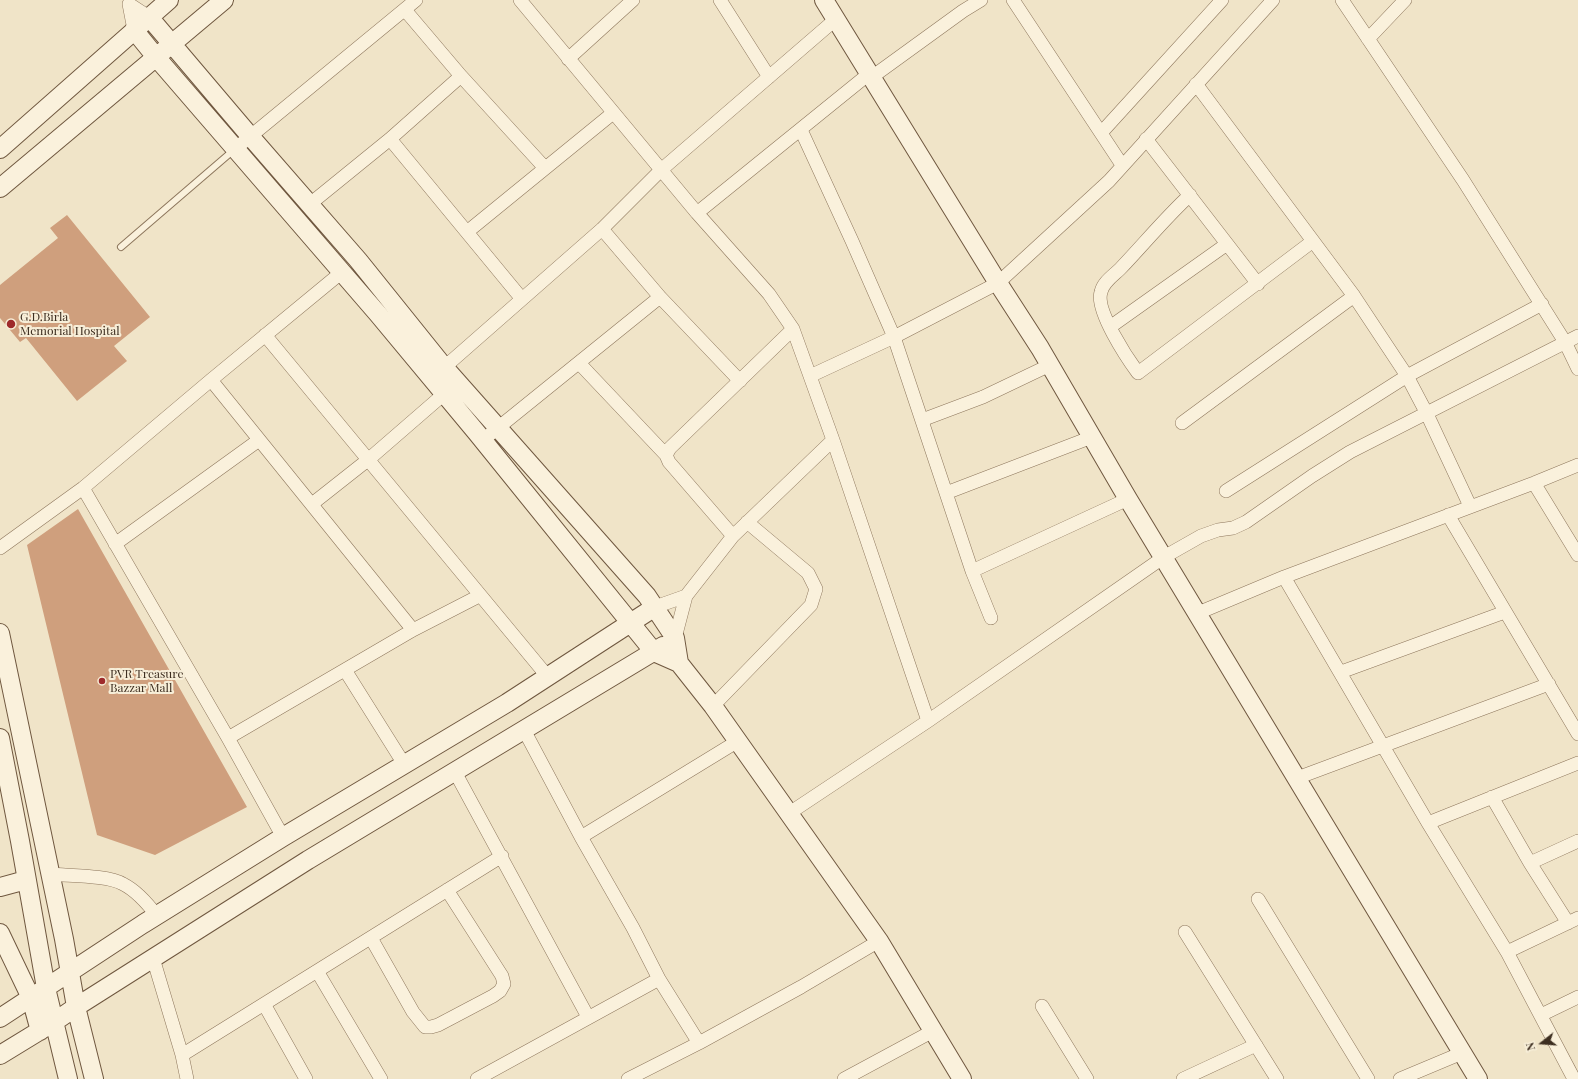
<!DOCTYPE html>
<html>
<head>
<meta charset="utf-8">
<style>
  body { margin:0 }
  #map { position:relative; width:1578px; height:1079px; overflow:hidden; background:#f0e4c8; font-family:"Playfair Display",serif }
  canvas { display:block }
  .north { position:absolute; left:1522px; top:1023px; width:40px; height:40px; -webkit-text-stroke:3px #f7eed8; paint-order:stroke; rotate:253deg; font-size:11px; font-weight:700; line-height:16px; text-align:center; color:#3d2e20 }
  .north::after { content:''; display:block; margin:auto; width:14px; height:18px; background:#3d2e20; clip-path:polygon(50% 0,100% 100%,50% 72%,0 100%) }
</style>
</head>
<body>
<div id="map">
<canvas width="1578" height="1079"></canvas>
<div class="north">N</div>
</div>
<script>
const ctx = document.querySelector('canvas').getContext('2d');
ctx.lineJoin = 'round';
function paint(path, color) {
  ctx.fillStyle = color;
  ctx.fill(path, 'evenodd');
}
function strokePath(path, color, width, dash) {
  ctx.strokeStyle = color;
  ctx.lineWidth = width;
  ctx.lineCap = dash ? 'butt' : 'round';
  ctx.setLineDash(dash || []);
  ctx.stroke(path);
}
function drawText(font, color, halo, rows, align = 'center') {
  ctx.font = font + ' "Playfair Display",serif';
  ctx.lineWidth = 4;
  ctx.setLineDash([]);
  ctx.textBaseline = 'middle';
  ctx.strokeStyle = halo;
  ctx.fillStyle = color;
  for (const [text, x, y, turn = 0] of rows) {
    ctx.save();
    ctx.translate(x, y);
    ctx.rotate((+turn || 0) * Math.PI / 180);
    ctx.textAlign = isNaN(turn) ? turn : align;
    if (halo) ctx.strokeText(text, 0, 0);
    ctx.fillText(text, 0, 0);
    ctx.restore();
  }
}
const building = new Path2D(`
  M67 215 150 317 114 346 127 361 77 401 26 338 20 342 0 318V285L58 238 50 228Z
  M78 509 247 807 155 855 97 835 27 545Z`);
const lane = new Path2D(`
  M121 247 235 149`);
const street = new Path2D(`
  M520 0 697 213 769 294 793 329 833 440 928 721
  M720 0 769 77
  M1013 0 1122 165
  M1342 0 1463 180 1565 342 1578 369
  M405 10 461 76
  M134 30 129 4 149 17
  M1368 39 1405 0
  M568 59 633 0
  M872 77 963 11 981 0
  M1196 84 1354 296 1407 376 1427 414 1470 506
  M801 130 852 241 894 337 972 571 991 618
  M1101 133 1222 0
  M390 139 461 76 545 168
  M1146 139 1258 284
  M235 149 416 0
  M1190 195C1165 218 1144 244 1120 269 1114 275 1103 282 1101 292 1095 310 1127 358 1138 373L1313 241
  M310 204 390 139 522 299
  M697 213 870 73
  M602 229 660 297 740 381
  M467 232 613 113
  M1110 327 1227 244
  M265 335 548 677
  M579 363 666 455
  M439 372 602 229 661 170 836 19
  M810 376 894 337 998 283 1109 181 1273 0
  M211 380 413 630
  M922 420 983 397 1050 365
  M1182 423 1354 296
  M483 440 660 297
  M1534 483 1578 555
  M83 488 228 738 283 837
  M1226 491 1407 376 1542 304
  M946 493 1092 437
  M312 504 369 459 444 394
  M1448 515 1578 734
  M733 536 669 462 666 455 670 448 793 329
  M115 544 259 440
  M0 548 83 488 211 380 342 272
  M972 571 1128 499
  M1284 577 1428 823 1507 952 1574 1079
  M686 596 733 536 833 440
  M655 607 686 596 675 638
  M1198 613 1284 577 1534 483 1578 465
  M345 670 404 764
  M1341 672 1505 612
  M713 706 811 605 816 589 808 573 747 522
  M524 730 581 837 633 928 659 979 699 1043
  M228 738 413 630 479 596
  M455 772 588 1017
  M1297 778 1549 684
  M1492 797 1530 863 1568 923
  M788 814 928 721 1164 557 1201 536 1218 530 1233 528 1246 522 1312 476 1350 452 1578 336
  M1428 823 1578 763
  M581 837 738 741
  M1530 863 1578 841
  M50 874C69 876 108 875 123 884 137 891 148 904 157 916
  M1258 899 1368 1079
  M1185 932 1277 1079
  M371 938 413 1012 425 1027H431L438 1025 493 996 500 991 504 984 502 976 447 890
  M1507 952 1578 918
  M153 958 182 1055 187 1079
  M317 971 381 1079
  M264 1004 306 1079
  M1042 1006 1087 1079
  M1541 1015 1578 997
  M182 1055 502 856
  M477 1079 659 979
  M628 1079 699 1043 801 987 879 941
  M844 1079 933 1031
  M1183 1079 1256 1045
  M1400 1079 1462 1053`);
const secondary = new Path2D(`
  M824 0 998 283 1040 348 1128 499 1478 1079
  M149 17 250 136 358 260 444 367 647 596 675 638 679 663
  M134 30 156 57 378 314 477 433 654 652 679 663 713 706 879 941 962 1079
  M0 149 169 0
  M0 188 224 0
  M0 633 64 939 76 1007 94 1079
  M0 738 20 841 46 988 68 1079
  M0 887 26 880
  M0 933 31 998 40 1031
  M0 1018 143 924 283 837 507 703 655 607
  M0 1055 54 1022 76 1007 308 860 663 646`);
const markers = [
  [11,324,5,"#9e2a2b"],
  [102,681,4,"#9e2a2b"]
];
const poiNames = [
  ["G.D.Birla",20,317],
  ["Memorial Hospital",20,331],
  ["PVR Treasure",110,674],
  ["Bazzar Mall",110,688]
];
paint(building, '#cf9f7d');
strokePath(lane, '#8d765c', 8);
strokePath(street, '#8d765c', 14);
strokePath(secondary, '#6f573f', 20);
strokePath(lane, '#faf1dc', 6);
strokePath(street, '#faf1dc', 13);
strokePath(secondary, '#faf1dc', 18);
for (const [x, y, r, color] of markers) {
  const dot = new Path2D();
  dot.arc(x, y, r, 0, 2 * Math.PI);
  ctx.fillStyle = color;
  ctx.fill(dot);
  strokePath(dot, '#f7eed8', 1.5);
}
drawText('12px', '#3d2e20', '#f7eed8', poiNames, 'left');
</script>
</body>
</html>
